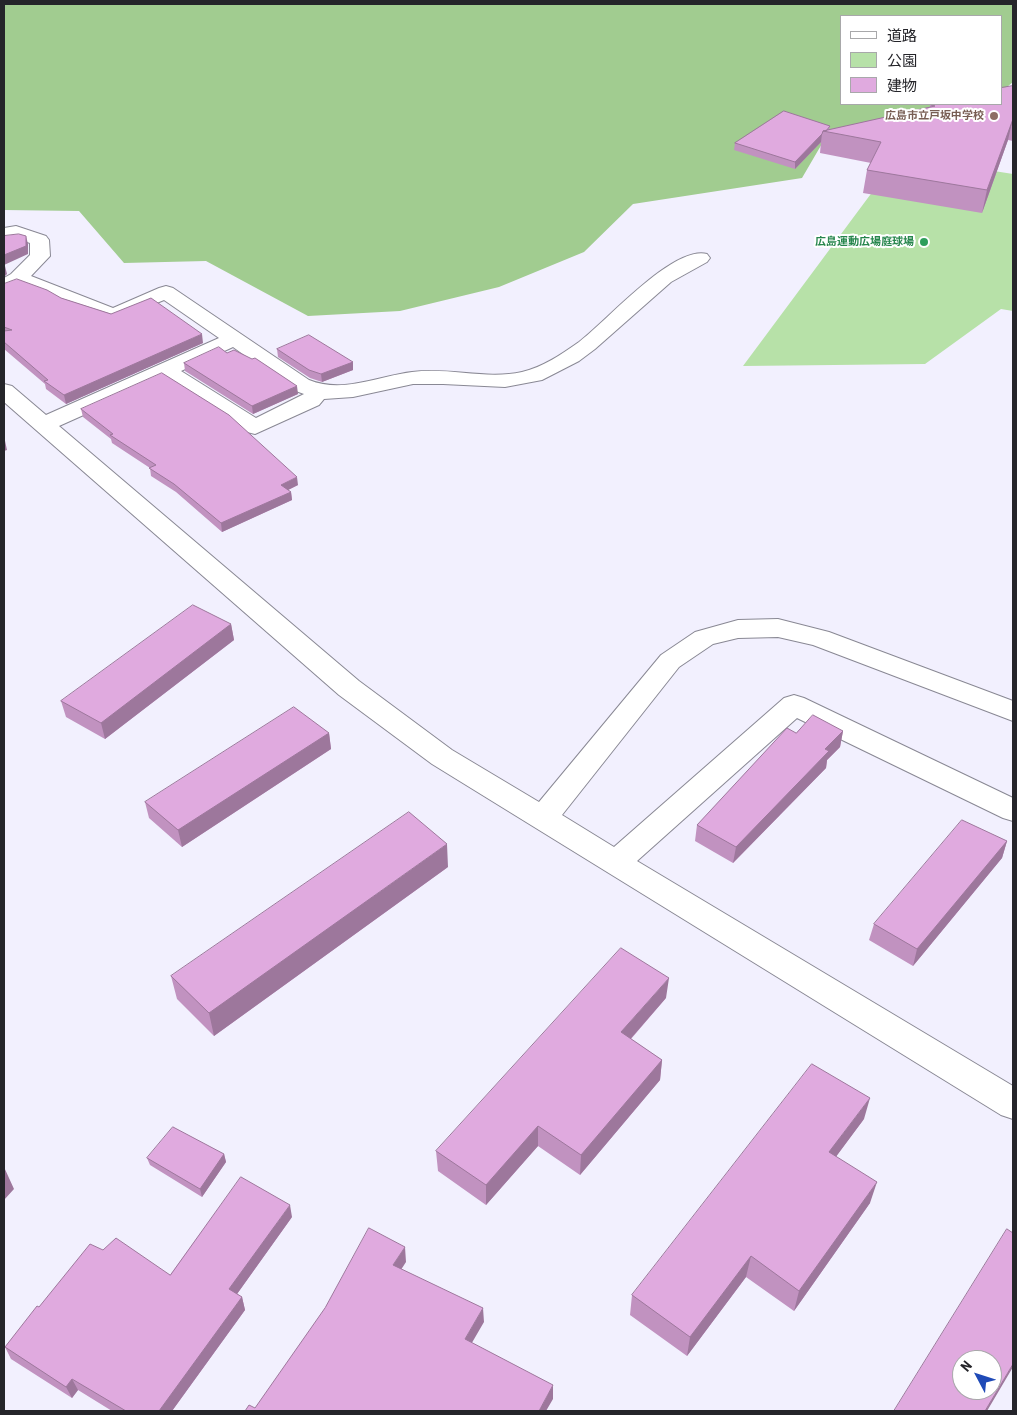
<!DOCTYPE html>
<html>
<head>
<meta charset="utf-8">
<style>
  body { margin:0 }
  #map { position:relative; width:1017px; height:1415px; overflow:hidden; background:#f2f0fe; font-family:"Roboto Condensed","Noto Sans JP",sans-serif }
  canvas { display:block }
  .frame { position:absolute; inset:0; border:5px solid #25252a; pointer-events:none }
  .legend { position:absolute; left:840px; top:15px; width:162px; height:90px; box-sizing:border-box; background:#fff; border:1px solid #a8a8aa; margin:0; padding:6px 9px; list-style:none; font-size:15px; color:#25252a }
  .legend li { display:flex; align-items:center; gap:10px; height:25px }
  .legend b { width:25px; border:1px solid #a8a8aa }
  .north { position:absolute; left:952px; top:1350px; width:50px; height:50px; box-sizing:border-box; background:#fff; border:1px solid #a8a8aa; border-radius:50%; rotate:310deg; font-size:14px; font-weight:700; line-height:20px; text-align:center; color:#25252a }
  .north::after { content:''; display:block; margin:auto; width:18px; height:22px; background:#1f4ab7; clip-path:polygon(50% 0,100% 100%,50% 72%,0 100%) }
</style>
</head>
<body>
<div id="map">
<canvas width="1017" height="1415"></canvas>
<div class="frame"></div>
<ul class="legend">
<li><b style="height:6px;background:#fff"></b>道路</li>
<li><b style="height:14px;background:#b7e1a8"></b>公園</li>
<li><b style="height:14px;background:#e0aadf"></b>建物</li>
</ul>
<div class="north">N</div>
</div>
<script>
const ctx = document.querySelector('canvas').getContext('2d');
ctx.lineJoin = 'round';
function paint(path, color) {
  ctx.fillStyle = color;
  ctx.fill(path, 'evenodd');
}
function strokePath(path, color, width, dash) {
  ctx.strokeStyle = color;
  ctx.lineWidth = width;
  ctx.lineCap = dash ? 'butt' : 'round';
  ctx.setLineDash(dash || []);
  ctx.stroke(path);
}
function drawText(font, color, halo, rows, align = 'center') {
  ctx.font = font + ' "Roboto Condensed","Noto Sans JP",sans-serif';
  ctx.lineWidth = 4;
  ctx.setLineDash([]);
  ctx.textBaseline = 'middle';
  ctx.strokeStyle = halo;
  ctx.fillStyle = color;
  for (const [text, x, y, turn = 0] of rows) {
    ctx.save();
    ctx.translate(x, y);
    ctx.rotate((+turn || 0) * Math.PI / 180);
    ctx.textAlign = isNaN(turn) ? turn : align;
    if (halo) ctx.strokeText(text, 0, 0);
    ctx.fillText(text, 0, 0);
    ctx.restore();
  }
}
const green = new Path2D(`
  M899 156 1013 174V311L1001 309 925 364 743 366Z`);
const forest = new Path2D(`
  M4 4H1013V82L1001 92V16H841V104H986L830 130 802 178 633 204 584 252 499 287 400 311 308 316 206 261 124 263 79 211 4 210Z`);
const minor = new Path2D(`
  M16 226 46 236 49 240 50 256 31 276 113 308 159 288 166 286 173 288 309 380C343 394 378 376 412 372 449 367 486 380 522 372 543 367 562 354 579 342 606 322 673 245 707 254L710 258 707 262 671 282 595 349 579 361 542 380 505 387 443 384H413L353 397 324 399 319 405 255 434 247 432 164 379 59 426 359 681 452 750 539 802 661 655 695 632 738 620 778 619 829 632 1013 701V721L813 645 778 637 738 638 713 644 679 667 562 815 614 847 784 698 794 695 804 698 1013 798V821L1003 818 797 718 637 861 1013 1086V1119L1001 1115 432 764 339 695 4 402V384L12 386 46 415 219 338 164 300 113 321 19 285 4 292V278L11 274 30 255V243L15 238 4 240V228ZM233 347 293 390 304 394 256 418 181 371Z`);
const wall = new Path2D(`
  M1013 86V141L1008 140 982 213 863 193 867 170 871 163 820 153 821 142 795 169 734 150 735 143 830 126 829 130 930 107V104H1001Z
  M4 284 61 298 203 343 66 404 46 389 45 384 4 349Z
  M277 349 353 362V370L322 382 310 378 278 357Z
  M227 353 298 394 253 414 185 371 184 363Z
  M81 409 298 485 288 490 291 492 292 500 222 532 176 492 151 476 150 468 112 443 111 439 83 417Z
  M231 624 234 640 105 739 66 717 61 701Z
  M843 731 840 747 827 760 826 768 733 863 695 841 697 825 796 733Z
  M329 733 331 749 182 847 149 818 145 802Z
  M1007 841 1002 858 913 966 869 940 874 924Z
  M448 867 214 1036 177 999 171 976Z
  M666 998 631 1039 662 1060 660 1080 580 1175 538 1146 486 1205 438 1171 436 1151Z
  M864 1119 836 1156 870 1203 794 1311 746 1277 687 1356 630 1315 632 1295Z
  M224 1154 226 1162 202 1197 150 1165 147 1158Z
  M292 1217 237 1294 242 1297 245 1310 172 1411H112L78 1390 72 1398 11 1359 5 1347 39 1307 103 1250 170 1275Z`);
const shadedWall = new Path2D(`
  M1013 118 1008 140 982 213 987 190Z
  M822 134 821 142 795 169V162Z
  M26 236 28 244V254L4 265V255Z
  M5 266 7 274 4 277V267Z
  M202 334 203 343 66 404 64 395Z
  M353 362V370L322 382 321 374Z
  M297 386 298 394 253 414 252 406Z
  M4 436 7 450 4 451Z
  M297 477 298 485 282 493 281 485Z
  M291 492 292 500 222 532 221 523Z
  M231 624 234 640 105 739 101 723Z
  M843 731 840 747 827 760 826 768 733 863 736 847 825 749Z
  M329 733 331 749 182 847 178 830Z
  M1007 841 1002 858 913 966 917 949Z
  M447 844 448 867 214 1036 209 1013Z
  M669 978 666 998 619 1052 621 1032Z
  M662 1060 660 1080 580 1175 581 1155Z
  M870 1098 864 1119 824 1173 829 1152Z
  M538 1126V1146L486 1205V1185Z
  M224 1154 226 1162 202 1197 200 1189Z
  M4 1167 14 1189 4 1200Z
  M877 1182 870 1203 794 1311 799 1291Z
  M290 1205 292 1217 232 1301 229 1289Z
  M405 1247 406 1262 395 1279 393 1265Z
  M751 1256 746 1277 687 1356 690 1337Z
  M242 1297 245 1310 172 1411H159Z
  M483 1308 484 1322 466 1353 465 1339Z
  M1013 1364V1367L987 1411H985Z
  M72 1379 78 1390 72 1398 66 1387Z
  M553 1385V1399L546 1411H539Z`);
const building = new Path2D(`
  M1013 86V119L987 190 867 170 881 142 823 131 935 106 931 105V104H1001V88Z
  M784 111 830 126 826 131H823L822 134 795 162 735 143Z
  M19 234 26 236V246L4 255V236Z
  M17 279 47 290 61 298 111 314 151 298 202 334 64 395 44 381 48 380 4 342V331L12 330 4 327V284Z
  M309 335 353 362 321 374 309 370 277 349Z
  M219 347 227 353 234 350 252 359 255 358 297 386 252 406 184 363Z
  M162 373 229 415 297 477 281 485 291 492 221 523 174 484 149 468 156 465 110 435 113 434 81 409Z
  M193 605 231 624 101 723 61 701Z
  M294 707 329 733 178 830 145 802Z
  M813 715 843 731 825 749 829 751 736 847 697 825 787 728 796 733Z
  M409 812 447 844 209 1013 171 976Z
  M962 820 1007 841 917 949 874 924Z
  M621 948 669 978 621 1032 662 1060 581 1155 538 1126 486 1185 436 1151Z
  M812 1064 870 1098 829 1152 877 1182 799 1291 751 1256 690 1337 632 1295Z
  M173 1127 224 1154 200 1189 147 1158Z
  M241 1177 290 1205 229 1289 242 1297 159 1411H126L72 1379 66 1387 5 1347 37 1306 39 1307 90 1244 103 1250 116 1238 170 1275Z
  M369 1228 405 1247 393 1265 483 1308 465 1339 553 1385 539 1411H245L249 1405 255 1408 325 1308Z
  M1007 1229 1013 1233V1364L985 1411H894ZM962 1360H992V1390H962Z`);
const markers = [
  [994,116,5,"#8d6e63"],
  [924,242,5,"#2e9e5b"]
];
const farEducationnames = [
  ["広島市立戸坂中学校",984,116]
];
const farLeisurenames = [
  ["広島運動広場庭球場",914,242]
];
paint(green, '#b7e1a8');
paint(forest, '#a1cc90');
strokePath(minor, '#898894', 2);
paint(minor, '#fff');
paint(wall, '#c192c0');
paint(shadedWall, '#9d779c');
paint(building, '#e0aadf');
strokePath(building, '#9d779c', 1);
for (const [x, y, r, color] of markers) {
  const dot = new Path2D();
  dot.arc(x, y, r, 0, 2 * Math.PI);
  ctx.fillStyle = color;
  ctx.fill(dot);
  strokePath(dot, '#fff', 2);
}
drawText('bold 11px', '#785e54', '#fff', farEducationnames, 'right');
drawText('bold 11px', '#27864d', '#fff', farLeisurenames, 'right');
</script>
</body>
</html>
